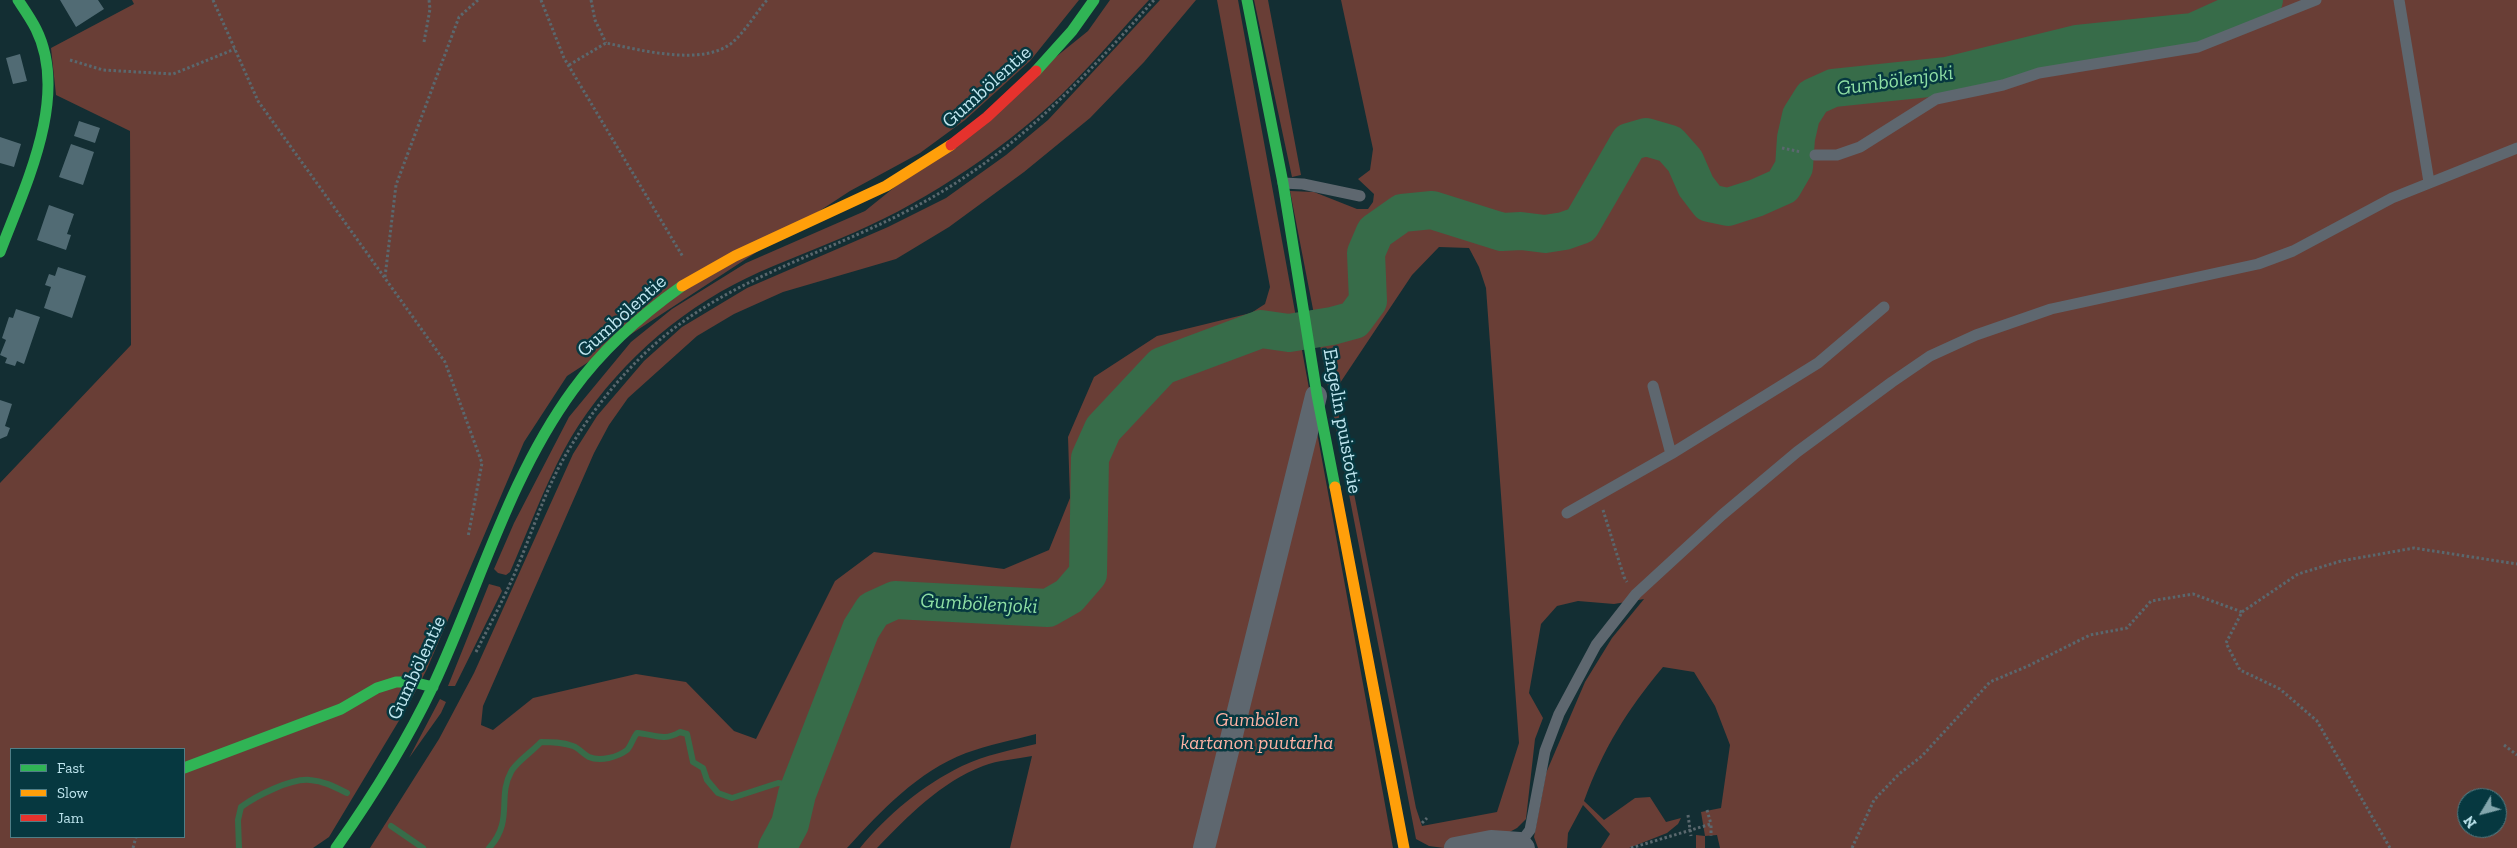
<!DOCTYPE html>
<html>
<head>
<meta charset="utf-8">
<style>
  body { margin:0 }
  #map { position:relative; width:2517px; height:848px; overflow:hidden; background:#132e33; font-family:"Zilla Slab",serif }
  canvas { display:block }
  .legend { position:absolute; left:10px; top:748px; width:175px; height:90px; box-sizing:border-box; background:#063840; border:1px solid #507e86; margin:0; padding:6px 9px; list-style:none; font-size:15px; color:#bfe6ef }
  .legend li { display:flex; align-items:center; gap:10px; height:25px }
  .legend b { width:25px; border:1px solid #507e86 }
  .north { position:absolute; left:2457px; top:788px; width:50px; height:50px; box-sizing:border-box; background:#063840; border:1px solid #507e86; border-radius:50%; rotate:233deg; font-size:14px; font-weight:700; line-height:20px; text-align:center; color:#bfe6ef }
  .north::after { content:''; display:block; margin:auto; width:18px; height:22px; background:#83a6ad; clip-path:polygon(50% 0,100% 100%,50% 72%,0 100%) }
</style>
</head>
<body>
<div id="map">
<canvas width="2517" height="848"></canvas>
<ul class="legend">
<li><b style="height:6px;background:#30b455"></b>Fast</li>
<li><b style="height:6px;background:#ff9f0a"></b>Slow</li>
<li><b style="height:6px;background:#e5322d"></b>Jam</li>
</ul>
<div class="north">N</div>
</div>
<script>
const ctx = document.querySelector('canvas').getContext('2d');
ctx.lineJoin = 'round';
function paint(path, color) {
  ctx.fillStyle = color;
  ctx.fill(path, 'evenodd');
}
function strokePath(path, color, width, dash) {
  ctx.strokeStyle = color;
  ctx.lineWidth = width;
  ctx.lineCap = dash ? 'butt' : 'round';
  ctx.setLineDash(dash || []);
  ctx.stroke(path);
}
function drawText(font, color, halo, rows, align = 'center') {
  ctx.font = font + ' "Zilla Slab",serif';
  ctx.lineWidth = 5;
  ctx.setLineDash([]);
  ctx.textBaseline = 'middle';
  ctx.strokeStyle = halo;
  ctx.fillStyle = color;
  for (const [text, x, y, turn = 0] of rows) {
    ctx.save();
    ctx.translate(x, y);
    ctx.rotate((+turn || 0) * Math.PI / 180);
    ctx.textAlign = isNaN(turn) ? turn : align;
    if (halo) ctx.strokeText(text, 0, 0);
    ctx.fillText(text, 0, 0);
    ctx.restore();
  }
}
const green = new Path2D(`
  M132 0H1079L1030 61 965 120 920 153 850 191 567 376 524 442 427 669 409 704 329 837 313 848H0V483L131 345 130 131 56 95 51 48 134 4ZM11 749H184V837H11Z
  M1110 0H1149C1120 31 1092 65 1061 95 1028 126 992 154 953 179 918 202 878 223 839 239 804 254 767 267 733 285 664 321 601 382 564 450 543 490 528 531 510 572L506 575 498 573 494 569 514 523 569 417 631 342 672 309 746 263 865 211 1088 31Z
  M1160 0H1196L1144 62 1090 118 1024 172 949 227 896 259 783 292 734 314 697 336 628 398 609 425 594 453 483 706 481 725 493 730 533 698 636 674 686 682 734 731 756 739 835 581 874 552 1004 569 1049 550 1070 498 1068 437 1094 377 1157 336 1251 313 1265 304 1270 287 1217 0H1238L1393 848H1010L1032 756C1017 759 998 760 983 766 941 782 908 816 877 848H860C887 815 923 785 962 766 985 755 1011 750 1036 744V734C1013 740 988 745 966 753 917 772 882 810 847 848H370L439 739 474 673 573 454 597 416 644 361 682 327 747 288 888 227 946 198 1006 155 1048 120Z
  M1254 0H1268L1301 175 1292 177Z
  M1341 0H2517V848H1720L1717 835 1705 836V848H1696V835L1705 836 1701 812 1721 808 1730 745 1715 706 1694 672 1663 667C1627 710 1603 749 1584 801L1604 820 1635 798 1650 797 1666 822 1681 818 1678 824 1667 833 1629 848H1601L1610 834 1583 805 1568 833 1567 848H1538L1534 837 1546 773 1585 682 1612 638 1644 599 1614 604 1578 601 1557 606 1541 624 1529 693 1543 718 1535 739 1526 819 1517 828 1504 835 1444 848 1429 846 1416 839 1290 191 1314 192 1357 209H1368L1373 202 1374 194 1358 179 1370 170 1373 149ZM1439 247 1469 248 1479 267 1486 288 1519 743 1497 812 1422 826 1416 808 1334 392 1412 275ZM2467 798H2497V828H2467Z
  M489 584 500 587 502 591 455 686H448Z
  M440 699 446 702 441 713 409 758Z`);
const stream = new Path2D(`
  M391 826 423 848
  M239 848 238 820 241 807C256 796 291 778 310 780 324 781 335 787 347 793
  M489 848C514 821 497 797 511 772 515 763 534 750 541 742 552 742 562 742 573 746 579 748 583 754 589 757 600 762 618 757 627 750 631 746 633 738 637 733 654 734 663 742 680 732L687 734 693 762 703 768 707 780 718 793 732 798 778 783 800 786`);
const river = new Path2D(`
  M777 848 790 824 797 794 861 629 873 610 895 600 1048 608 1069 596 1088 574 1090 458 1103 429 1162 366 1261 329 1289 333 1332 326 1354 320 1368 301 1366 253 1375 232 1402 213 1432 210 1502 232 1521 231 1545 234 1564 231 1581 225 1629 142 1646 137 1670 144 1685 161 1696 186 1709 203 1728 207 1756 198 1783 186 1794 167 1796 138 1801 116 1813 97 1833 88 1947 76 2077 44 2193 32 2264 0`);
const building = new Path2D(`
  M60 0H98L104 9 76 27Z
  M20 54 27 81 13 84 6 58Z
  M79 121 100 128 95 143 74 136Z
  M0 137 21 144 14 167 0 163Z
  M71 144 94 152 83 185 59 177Z
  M49 205 74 214 67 234 71 235 66 250 37 240Z
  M58 267 86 276 72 318 44 308 51 287 45 285 49 274 55 276Z
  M16 309 40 317 24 364 17 361 15 366 5 363 7 358 0 355 6 340 2 338 9 317 13 318Z
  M0 400 12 404 5 426 10 428 7 436 0 439Z`);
const path = new Path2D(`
  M213 0 258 101 445 362 482 463 468 537
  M541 0 564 58 683 257
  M591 0 595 20 606 43
  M424 42 430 9 429 0
  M70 60 103 70 173 74 235 49
  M569 65 606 43C640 50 704 67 733 42 746 30 756 13 767 0
  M1782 148 1801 152
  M385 277 396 185 459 17 478 0
  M1603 510 1624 577 1627 582
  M2242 612 2298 574 2341 561 2414 548 2517 564
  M476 652C487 630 499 608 509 586 527 548 539 506 558 469 579 429 607 391 639 359 717 281 812 260 907 211 1009 159 1079 84 1154 0
  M2504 745 2517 755
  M1707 810 1711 824
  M1688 815 1691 836
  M1422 823 1427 818
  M133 848 136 837
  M1631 848 1711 824V836
  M1852 848 1874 800 1899 774 1922 756 1990 682 2028 666 2090 635 2127 628 2151 601 2193 594 2242 612 2226 643 2240 670 2280 689 2317 721 2390 848`);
const lane = new Path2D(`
  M2399 0 2429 182
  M1815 155H1837L1860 147 1936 99 2003 85 2039 73 2198 47 2316 0
  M1283 183 1303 184 1360 196
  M1653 386 1671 454
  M1567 513 1671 454 1818 363 1884 307
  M1520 843 1530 830 1545 751 1559 714 1596 645 1636 594 1722 515 1797 452 1892 382 1930 356 1976 335 2051 309 2258 264 2293 251 2392 198 2517 148`);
const street = new Path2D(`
  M1204 848 1316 396
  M1455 848 1491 841 1520 843 1524 848`);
const fast = new Path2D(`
  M1247 0 1283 183 1317 395 1335 487
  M1036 71 1072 31 1094 0
  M0 252C24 188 70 97 36 29 31 19 24 9 18 0
  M184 768 341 709 377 688 396 682H413L433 687
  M336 848C372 797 406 743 433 686 479 588 508 479 573 390 602 350 641 315 682 286`);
const slow = new Path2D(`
  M682 286 735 256 886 186 951 145
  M1335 487 1404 848`);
const jam = new Path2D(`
  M951 145 987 117 1036 71`);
const streetNames = [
  ["Gumbölentie",987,87,-42],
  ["Gumbölentie",622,316,-42],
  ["Engelin puistotie",1342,421,80],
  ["Gumbölentie",417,668,-65]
];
const parkNames = [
  ["Gumbölen",1257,720],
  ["kartanon puutarha",1257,743]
];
const waterNames = [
  ["Gumbölenjoki",1895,81,-8],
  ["Gumbölenjoki",979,604,3]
];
paint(green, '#693e36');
strokePath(stream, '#376c49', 6);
strokePath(river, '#376c49', 38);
paint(building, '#516b74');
strokePath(path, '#5a686e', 3, [2.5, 2.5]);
strokePath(lane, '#5e676f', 11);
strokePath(street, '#5e676f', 22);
strokePath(fast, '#30b455', 11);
strokePath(slow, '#ff9f0a', 11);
strokePath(jam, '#e5322d', 11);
drawText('20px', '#bfe6ef', '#063840', streetNames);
drawText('italic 20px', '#feb2a3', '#063840', parkNames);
drawText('italic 21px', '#8edfa4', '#063840', waterNames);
</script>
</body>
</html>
